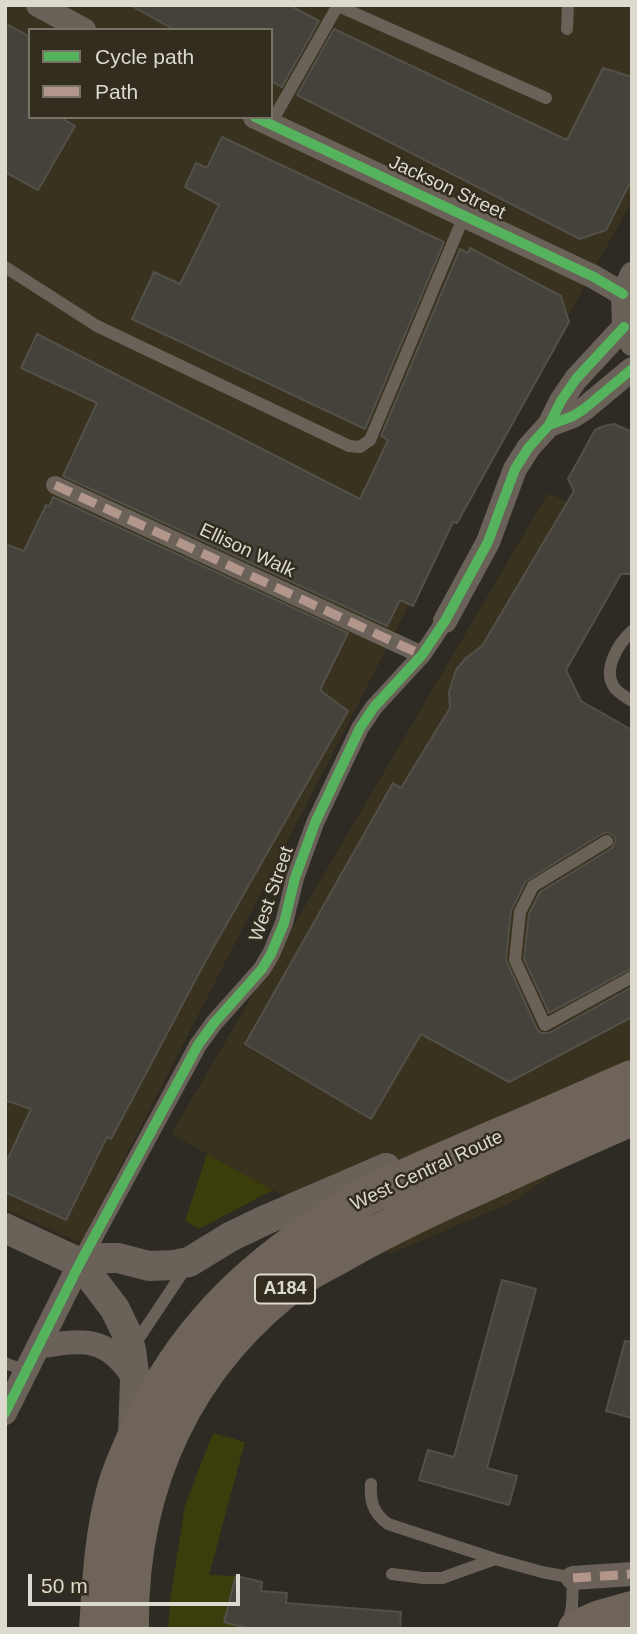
<!DOCTYPE html>
<html>
<head>
<meta charset="utf-8">
<style>
  body { margin:0 }
  #map { position:relative; width:637px; height:1634px; overflow:hidden; background:#2d2b23; font-family:Helvetica,sans-serif }
  canvas { display:block }
  .frame { position:absolute; inset:0; border:7px solid #dcd9cf; pointer-events:none }
  .legend { position:absolute; left:28px; top:28px; width:245px; height:91px; box-sizing:border-box; background:#322d1e; border:2px solid #767265; margin:0; padding:9px 12px; list-style:none; font-size:21px; color:#dcd9cf }
  .legend li { display:flex; align-items:center; gap:14px; height:35px }
  .legend b { width:35px; border:2px solid #767265 }
  .scale { position:absolute; left:28px; top:1574px; width:212px; height:32px; box-sizing:border-box; border:4px solid #dcd9cf; border-top:0; padding-left:9px; font-size:21px; line-height:24px; white-space:nowrap; color:#dcd9cf; -webkit-text-stroke:5px #322d1e; paint-order:stroke }
</style>
</head>
<body>
<div id="map">
<canvas width="637" height="1634"></canvas>
<div class="frame"></div>
<ul class="legend">
<li><b style="height:9px;background:#56b35d"></b>Cycle path</li>
<li><b style="height:9px;background:#b2968c"></b>Path</li>
</ul>
<div class="scale">50 m</div>
</div>
<script>
const ctx = document.querySelector('canvas').getContext('2d');
ctx.lineJoin = 'round';
function paint(path, color) {
  ctx.fillStyle = color;
  ctx.fill(path, 'evenodd');
}
function strokePath(path, color, width, dash) {
  ctx.strokeStyle = color;
  ctx.lineWidth = width;
  ctx.lineCap = dash ? 'butt' : 'round';
  ctx.setLineDash(dash || []);
  ctx.stroke(path);
}
function drawText(font, color, halo, rows, align = 'center') {
  ctx.font = font + ' Helvetica,sans-serif';
  ctx.lineWidth = 5;
  ctx.setLineDash([]);
  ctx.textBaseline = 'middle';
  ctx.strokeStyle = halo;
  ctx.fillStyle = color;
  for (const [text, x, y, turn = 0] of rows) {
    ctx.save();
    ctx.translate(x, y);
    ctx.rotate((+turn || 0) * Math.PI / 180);
    ctx.textAlign = isNaN(turn) ? turn : align;
    if (halo) ctx.strokeText(text, 0, 0);
    ctx.fillText(text, 0, 0);
    ctx.restore();
  }
}
const built = new Path2D(`
  M5 5H632V201L411 601 81 1243 5 1209ZM30 30H271V117H30Z
  M548 493 621 526 530 691 632 757V1119L515 1201 390 1254 171 1134Z`);
const green = new Path2D(`
  M207 1154 273 1190 199 1229 185 1221Z
  M213 1433 245 1442 209 1575 236 1576 225 1622 249 1629H168L171 1594 185 1505Z`);
const building = new Path2D(`
  M130 5H289L319 21 282 87 271 81V30H175Z
  M5 23 30 37V117H60L75 126 38 190 5 172Z
  M334 29 567 140 603 68 632 77V179L606 230 580 239 297 95Z
  M222 137 444 242 365 429 132 319 154 272 180 284 219 205 185 187 196 163 207 168Z
  M470 248 561 296 569 322 457 523 453 522 413 606 400 600 387 626 63 476 97 403 21 368 37 334 360 499 388 440 381 436 460 249 468 253Z
  M614 424 632 432V574H621L566 670 581 701 632 730V968L549 1013 524 959 529 914 540 892 612 848 616 840 614 836 607 832 602 834 526 881 511 911 506 960 537 1029 541 1033H549L632 987V1017L509 1082 421 1034 371 1119 245 1044 393 783 401 788 450 708 449 692 456 670 466 658 482 646 574 491 568 479 595 430 604 426Z
  M53 497 348 633 320 690 348 711 205 962 111 1139 107 1137 66 1220 5 1192V1165L31 1109 5 1100V544L24 551 46 505 49 507Z
  M502 1280 536 1289 487 1468 517 1476 509 1505 419 1480 428 1450 454 1457Z
  M625 1341 632 1342V1418L606 1411Z
  M236 1576 262 1582 261 1591 287 1593 286 1603 401 1612 400 1629H250L224 1622Z`);
const service = new Path2D(`
  M336 5 546 98
  M567 29 568 5
  M270 125 337 7
  M5 267 97 326 349 446 360 447 370 440 464 216
  M632 631C619 643 602 669 614 687 618 693 626 697 632 701
  M607 841 533 886 520 912 515 960 545 1025 632 977
  M133 1347 187 1266
  M5 1363 26 1371
  M371 1484C370 1502 373 1513 388 1524L495 1559 542 1572 573 1578 572 1606 568 1625
  M392 1574 423 1578H442L495 1559`);
const pedestrian = new Path2D(`
  M55 485 422 655
  M80 1263 198 1045 214 1023 262 969 271 954 284 923 295 878 315 823 360 728 374 707 422 655 445 621`);
const minor = new Path2D(`
  M38 5 84 30
  M255 117 594 277 623 294
  M632 274 623 294 624 327 632 344
  M549 425 573 416 584 409 632 369
  M445 621 488 542 515 469 529 447 549 425 561 401 576 379 624 327
  M38 1347C85 1339 108 1336 135 1380
  M5 1413 80 1263
  M573 1578 632 1574`);
const tertiary = new Path2D(`
  M5 1228 80 1263 115 1309 126 1332 131 1350 135 1380 133 1436
  M80 1263 104 1258H118L149 1266 174 1265 189 1262 230 1237 263 1221 386 1168`);
const trunk = new Path2D(`
  M98 1629C101 1583 103 1537 115 1492 120 1471 131 1449 140 1428 181 1337 246 1272 329 1220 341 1212 353 1204 365 1197 409 1175 455 1156 501 1136 545 1118 588 1098 632 1079
  M130 1629C128 1485 185 1361 302 1276 313 1268 326 1262 339 1255 371 1236 404 1220 438 1204 502 1175 567 1145 632 1117
  M577 1629 600 1619 632 1610`);
const quiet = new Path2D(`
  M55 485 422 655
  M573 1578 632 1574`);
const cycleway = new Path2D(`
  M255 117 594 277 623 294
  M549 425 573 416 584 409 632 369
  M5 1413 80 1263 198 1045 214 1023 262 969 271 954 284 923 295 878 315 823 360 728 374 707 422 655 445 621 488 542 515 469 529 447 549 425 561 401 576 379 624 327`);
const shields = [
  [285,1289,60]
];
const shieldNames = [
  ["A184",285,1289]
];
const streetNames = [
  ["Jackson Street",447,188,25],
  ["Ellison Walk",247,551,25],
  ["West Street",272,894,-71],
  ["West Central Route",427,1171,-25]
];
paint(built, '#38321e');
paint(green, '#3b3e0c');
paint(building, '#44423b');
strokePath(building, '#525048', 2);
strokePath(service, '#6a6159', 12);
strokePath(pedestrian, '#6a6159', 18);
strokePath(minor, '#6a6159', 24);
strokePath(tertiary, '#6a6159', 30);
strokePath(trunk, '#6e645a', 38);
strokePath(quiet, '#b2968c', 9, [18, 9]);
strokePath(cycleway, '#56b35d', 10);
for (const [x, y, w] of shields) {
  const box = new Path2D();
  box.roundRect(x - w / 2, y - 14.5, w, 29, 5);
  ctx.fillStyle = '#322d1e';
  ctx.fill(box);
  strokePath(box, '#dcd9cf', 2);
}
drawText('bold 18px', '#dcd9cf', null, shieldNames);
drawText('19px', '#dcd9cf', '#322d1e', streetNames);
</script>
</body>
</html>
